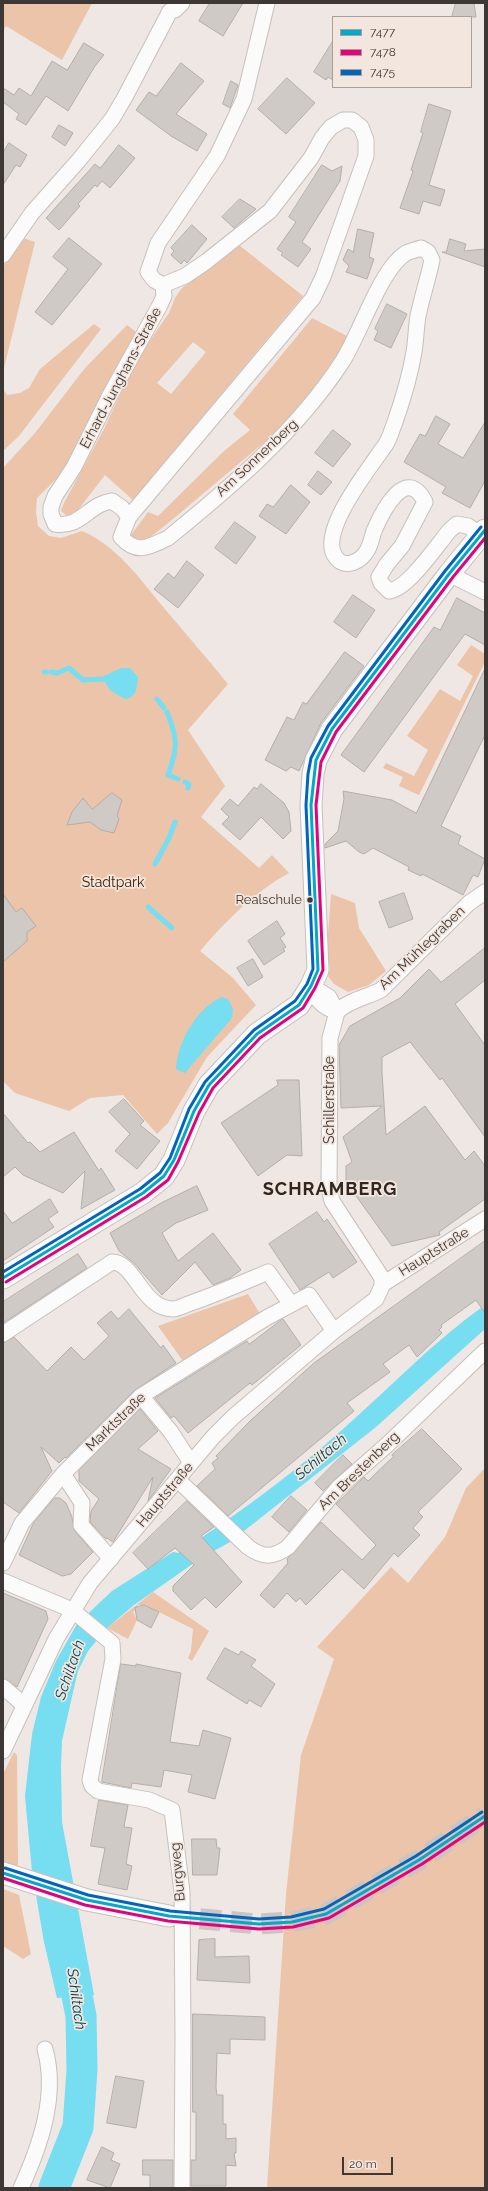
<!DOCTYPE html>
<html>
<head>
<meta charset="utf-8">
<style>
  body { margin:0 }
  #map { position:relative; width:488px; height:2191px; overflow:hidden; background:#eee7e3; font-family:Raleway,sans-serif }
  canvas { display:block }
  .frame { position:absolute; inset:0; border:4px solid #3d3835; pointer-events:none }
  .legend { position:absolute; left:332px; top:16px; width:140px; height:72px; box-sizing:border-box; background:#f3e6de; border:1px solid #aaa09a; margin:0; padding:5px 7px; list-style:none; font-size:12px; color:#3d3835 }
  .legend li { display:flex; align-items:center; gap:8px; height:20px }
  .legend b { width:20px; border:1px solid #aaa09a }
  .scale { position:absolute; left:342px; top:2157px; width:51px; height:18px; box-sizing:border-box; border:2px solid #3d3835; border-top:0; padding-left:5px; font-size:12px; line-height:14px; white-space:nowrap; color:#3d3835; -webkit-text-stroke:3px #f3e6de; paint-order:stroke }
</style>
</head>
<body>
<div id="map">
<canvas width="488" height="2191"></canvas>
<div class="frame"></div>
<ul class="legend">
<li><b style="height:5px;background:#00a9ce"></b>7477</li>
<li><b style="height:5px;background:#e5007d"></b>7478</li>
<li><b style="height:5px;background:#0065bd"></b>7475</li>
</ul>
<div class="scale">20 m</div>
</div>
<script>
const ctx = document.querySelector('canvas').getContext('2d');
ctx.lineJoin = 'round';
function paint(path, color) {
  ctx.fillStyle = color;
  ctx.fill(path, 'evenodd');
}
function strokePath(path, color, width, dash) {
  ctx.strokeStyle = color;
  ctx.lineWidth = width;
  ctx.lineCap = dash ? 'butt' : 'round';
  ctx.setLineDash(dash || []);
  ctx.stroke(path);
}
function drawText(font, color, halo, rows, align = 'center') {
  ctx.font = font + ' Raleway,sans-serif';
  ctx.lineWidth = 3.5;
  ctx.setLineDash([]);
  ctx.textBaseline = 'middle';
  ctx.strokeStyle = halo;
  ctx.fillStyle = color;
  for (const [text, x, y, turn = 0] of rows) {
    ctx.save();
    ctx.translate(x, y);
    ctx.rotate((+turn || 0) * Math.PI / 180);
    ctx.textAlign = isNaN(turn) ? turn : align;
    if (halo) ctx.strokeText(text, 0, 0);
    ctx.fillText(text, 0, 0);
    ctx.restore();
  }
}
const green = new Path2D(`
  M3 3H92L62 60 6 26 3 31Z
  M20 237 35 242 3 372V267Z
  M239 245 303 296 133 500 105 475 78 510 67 516 61 511 64 503 105 427 135 362 169 313 175 298 182 288ZM193 342 206 352 171 394 157 383Z
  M312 318 349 337 314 388 280 429 167 524 145 541 133 540 131 535 148 512 158 516 224 451 250 430 233 414Z
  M94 324 101 329 19 436 3 451V389L7 395 20 393 29 388 40 369Z
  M127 325 136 332 73 462 37 498 36 512 38 526 49 536 61 538 82 531C116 545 141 580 164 608 185 633 207 658 228 684L188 730 225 786 201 817 259 868 272 855 289 873C254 892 226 921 200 951L233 978 256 1005 207 1057 168 1123 157 1134 123 1095 90 1098 69 1111 15 1093 3 1081V468L35 433 85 368Z
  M471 645 485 654V662L419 795 399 786 403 777 383 768 386 763 414 776 428 750 407 736 440 689 460 701 473 676 457 665Z
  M331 894 355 903 359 928 386 971 369 985 348 992 334 984 328 976 330 970 327 947Z
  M248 1294 260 1314 183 1361 158 1326Z
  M485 1468V2188H267L286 1894 301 1755 334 1659 317 1647 391 1567 408 1583 445 1537 466 1488Z
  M153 1592 209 1631 192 1661 188 1658 191 1651 193 1629 145 1605H138L137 1606 139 1608 133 1612 137 1620 128 1639 107 1628Z
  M14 1752 17 1755 18 1867 3 1864V1774Z
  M3 1889 19 1895 31 1954 23 1959 3 1946Z`);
const water = new Path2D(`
  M121 668H130L138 677C137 688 137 696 126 699 116 694 105 690 104 676Z
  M221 997 228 999 233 1009 232 1018 185 1073 176 1069C178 1041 196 1010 221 997Z
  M485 1305V1329L376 1427 230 1542 201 1558 134 1605 107 1628 88 1651 78 1671 71 1701 62 1741 61 1766 62 1822 94 1995 57 1998 44 1942 32 1872 25 1796 32 1734 41 1697 56 1661 77 1624 112 1591 173 1552 178 1553C232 1518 285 1480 334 1437 385 1393 430 1344 485 1305Z`);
const stream = new Path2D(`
  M44 672H47
  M52 672 57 673 69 668 83 680 105 679 111 681
  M157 699 164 708
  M167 712C178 740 178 747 168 775L178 779
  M185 782 189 784 188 788
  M155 864 169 838 175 822
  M148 907 172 928`);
const river = new Path2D(`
  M54 2188 78 2127 82 2070 81 2016 69 1955`);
const building = new Path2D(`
  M210 3H243L223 36 199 21Z
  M456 3H474L476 17H452Z
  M333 41V80L328 77 326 80 314 72Z
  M84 43 104 55 95 66 68 111 46 96 26 125 16 119 19 114 3 102V88L14 95 19 88 31 96 52 61 67 70Z
  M181 63 204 81 176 114 207 134 197 151 171 136 136 110 149 92 156 96Z
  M287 78 315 103 286 134 258 109Z
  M231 81 238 85 230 108 223 104Z
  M429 104 451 111 429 185 445 190 440 206 423 201 419 214 400 208 413 171 411 170 423 133 421 132Z
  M59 125 73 133 65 146 52 137Z
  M9 143 27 155 20 167 16 165 3 185V153Z
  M119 145 135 158 110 188 102 181 97 187 95 185 78 204 80 206 59 230 46 218 95 164 100 168Z
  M322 165 332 171 342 166 340 181 302 242 311 249 298 267 281 255 283 253 277 249 296 222 289 217Z
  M240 199 256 209 234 228 222 217Z
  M192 225 207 239 187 263 184 260 181 264 171 255 174 251 171 248Z
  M358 229 374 233 369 257 374 259 367 279 346 272 349 266 343 260 348 249 353 252Z
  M69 238 102 264 52 325 35 312 68 269 53 257Z
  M450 239 466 244 464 251 485 249V267L442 252H446Z
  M387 304 407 314 391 348 374 340 378 331 375 329Z
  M436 416 450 424 438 444 463 458 485 422V481L470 508 442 493 446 487 404 462 420 434 425 436Z
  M333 430 351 444 333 467 315 453Z
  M318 471 332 482 321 495 308 485Z
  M291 485 310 502 286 534 259 516 267 504 273 507Z
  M235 522 256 537 236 564 215 548Z
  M187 561 204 575 178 608 154 589 168 573 174 578Z
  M353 595 375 610 356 638 334 622Z
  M457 598 485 613V645L465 634 364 772 341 755 434 627 440 630Z
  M345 652 364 666 321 723 299 771 291 767 286 771 265 760 287 717 294 720 303 702 306 704Z
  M485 669V735L441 826 461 836 458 844 485 859 478 877 473 875 463 895 422 874 421 876 408 870 409 867 373 848 364 854 359 852 346 841 325 848V844L338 831 344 799 343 791 392 800 416 813Z
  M261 784 284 803 289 812 291 831 283 839 261 817 240 840 222 824 229 817 221 809 230 799 238 806 254 787 257 789Z
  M112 793 122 800 117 816 119 819 114 833 101 830 90 822 67 825 72 812 83 798 92 809Z
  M404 893 413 919 389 928 379 902Z
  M3 894 16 912 22 908 36 926 27 932V941L3 962Z
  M277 921 285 934 280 938 286 947 283 949 285 951 264 965 248 941Z
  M485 948V980L455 1004 485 1045V1137L442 1078 440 1080 410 1042 382 1057V1072L386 1135 425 1106 465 1160 474 1151 485 1166V1199L439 1232 440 1235 392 1246 346 1182V1166L352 1162 343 1137 382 1106 341 1108 339 1045 350 1026 400 998 429 969 441 982Z
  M253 959 263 977 248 986 237 968Z
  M277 1080H299L302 1156 287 1155 258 1176 221 1123 278 1085Z
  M124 1099 144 1121 140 1125 160 1141 137 1169 115 1151 130 1134 109 1112Z
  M3 1113 28 1143 30 1142 40 1152 74 1132 99 1171 101 1168 115 1190 81 1209 85 1171 63 1193 23 1175 15 1167 3 1177Z
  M197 1186 208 1210 176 1223 162 1233 178 1261 213 1233 241 1270 230 1278 213 1285 195 1262 162 1295 134 1263 119 1251 110 1233 161 1203Z
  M50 1199 58 1212 48 1219 54 1227 3 1261V1211L12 1223Z
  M317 1212 324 1222 327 1219 357 1262 333 1278 329 1272 300 1290 269 1244Z
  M485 1241V1313L476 1300 441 1325 442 1327 439 1330 442 1333 417 1357 409 1345 383 1364 390 1372 347 1403 354 1411 228 1516 197 1486 215 1469 212 1463 218 1458 216 1456 250 1421 314 1363Z
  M78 1254 87 1268 3 1323V1302Z
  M129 1309 161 1348 163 1345 176 1363 135 1390 66 1458 65 1457 59 1463 41 1447 52 1471 19 1513 3 1502V1343L14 1337 47 1371 71 1347 84 1360 109 1336 97 1323 111 1311 118 1319Z
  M283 1319 301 1345 252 1385 250 1383 188 1433 174 1416 171 1418 155 1398 247 1341 249 1344Z
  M140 1409 158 1431 138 1449 171 1469 148 1501 153 1477 113 1542 107 1538 106 1539 90 1522 91 1511 99 1499 79 1481V1470Z
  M422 1429 462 1469 418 1512 423 1517 413 1528 420 1535 398 1557 394 1553 364 1589 342 1569 306 1605 300 1598 296 1602 287 1593 274 1608 260 1595 288 1563 287 1559 321 1522 362 1560 376 1545 336 1504 364 1477 368 1481 394 1456 392 1455Z
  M343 1455 352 1464 323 1491 315 1483Z
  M291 1496 307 1510 289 1532 272 1517Z
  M55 1498H60L66 1503 72 1517 74 1530 93 1552 71 1574 62 1576 19 1555 34 1522Z
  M187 1501 214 1527 201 1536 242 1582 216 1608 205 1597 191 1610 173 1591V1586L194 1565 175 1548 148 1569 133 1553Z
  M3 1593 46 1611 48 1619 17 1687 3 1678Z
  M144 1605 159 1612 151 1628 137 1620 135 1608Z
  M225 1648 239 1655 241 1651 256 1660 251 1666 275 1684 261 1707 249 1700 247 1704 207 1679Z
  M121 1664 136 1666V1664L181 1673 170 1742 199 1746 203 1730 231 1738 215 1799 188 1792 192 1775 164 1770 161 1787 132 1783 131 1788 102 1782Z
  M99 1800 128 1805 124 1827 132 1828 126 1864 132 1866 127 1890 98 1884 105 1848 91 1846Z
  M192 1839H216L217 1848H220L217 1875H193Z
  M215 1939V1957L249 1956 250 1983 197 1980 199 1940Z
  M193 2014 265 2017V2040L230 2039V2054L217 2053 216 2088 217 2095H223V2124H226V2139L236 2138V2153H234L236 2166 226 2165V2186H191V2160H196V2112H193Z
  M116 2076 144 2081 136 2128 107 2123Z
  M102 2147 114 2153 111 2160 120 2164 110 2188 87 2180Z
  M143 2160H173V2186L171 2188H150V2175H143Z`);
const secondaryTunnel = new Path2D(`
  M169 1916 259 1924 292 1922 326 1914 419 1860 485 1816`);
const street = new Path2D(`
  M3 255 32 213 79 160 112 119 125 97 170 11 175 10 182 3
  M163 285 185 276 207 261 270 211 311 158 322 138 331 127 343 120H352L361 127 366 140V156L323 277 313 298 129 517 121 537C137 555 149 547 168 538 232 486 297 431 342 362 360 335 380 269 406 253 410 251 416 250 421 248L428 252 432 260C428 279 422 297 418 316 416 328 416 340 414 352 410 376 403 399 395 422 392 429 390 438 386 444 372 465 318 531 335 556 344 571 362 561 368 549 371 543 372 537 374 531 382 512 406 464 425 502L402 546 387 564 379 577 381 583 389 591C408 589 437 545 450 530L457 524 468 526 481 535
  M163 285 154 280 148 272 158 243 217 156 244 99 267 3
  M129 517 122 508 112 501C88 504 82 528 55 524L51 514V507L55 496 74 467 109 397 160 305 164 296 163 285
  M449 574 485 592
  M311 986C316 1000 322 1007 337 1012
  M337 1012C347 1001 367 997 381 990L469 903 485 892
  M383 1284 485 1219
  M3 1334 112 1262C135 1262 142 1309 173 1309 178 1309 185 1305 191 1303 217 1294 242 1283 268 1272L291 1304
  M141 1396 171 1432 191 1463
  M63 1474 82 1503 81 1525 111 1559
  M178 1480 248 1547C263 1558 273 1558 288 1547L338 1488 388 1444 485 1351
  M3 1563 22 1523 63 1474 141 1396 266 1318 309 1295 334 1331
  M3 1581 72 1610 112 1643 113 1659 90 1780 92 1786 98 1791 149 1800 172 1810 182 1892 183 2038 182 2188
  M3 1687 24 1705
  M3 1751 56 1639 90 1583 213 1437 233 1417 334 1331 376 1299 382 1286V1278L332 1201 329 1189 330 1038 337 1012 329 997 311 986
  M21 2188C40 2146 58 2096 45 2049`);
const secondary = new Path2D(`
  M3 1278 143 1193 164 1176 174 1160 194 1111 209 1085 257 1034 299 1005 311 986 318 970 311 805 313 774 316 760 332 729 449 574 485 530
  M3 1873 87 1900 169 1916`);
const bus1 = new Path2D(`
  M3 1278 143 1193 164 1176 174 1160 194 1111 209 1085 257 1034 299 1005 311 986 318 970 311 805 316 760 332 729 449 574 485 530
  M3 1873 87 1900 169 1916 259 1924 292 1922 326 1914 419 1860 485 1816`);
const bus2 = new Path2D(`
  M6 1282 146 1197 168 1180 178 1162 199 1113 213 1088 260 1038 303 1008 315 988 323 970 316 805 321 762 336 732 453 577 485 538
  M3 1878 85 1905 168 1921 259 1929 293 1927 329 1918 422 1864 485 1822`);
const bus3 = new Path2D(`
  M3 1272 140 1189 160 1173 170 1158 189 1109 205 1082 254 1030 295 1001 307 984 313 969 306 805 308 774 311 758 328 726 445 571 481 527
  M5 1868 88 1895 170 1911 259 1919 291 1917 324 1909 416 1856 482 1812`);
const markers = [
  [310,900,3.5,"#3d3835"]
];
const busNames = [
  ["Realschule",302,900]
];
const streetNames = [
  ["Erhard-Junghans-Straße",121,378,-62],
  ["Am Sonnenberg",257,458,-43],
  ["Am Mühlegraben",422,948,-44],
  ["Schillerstraße",330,1100,-90],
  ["Hauptstraße",434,1252,-32],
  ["Marktstraße",116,1422,-44],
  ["Am Brestenberg",359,1471,-44],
  ["Hauptstraße",165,1495,-50],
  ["Burgweg",178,1872,-95]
];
const parkNames = [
  ["Stadtpark",113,883]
];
const waterNames = [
  ["Schiltach",321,1457,-40],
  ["Schiltach",70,1670,-71],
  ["Schiltach",76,1999,82]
];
const districtNames = [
  ["SCHRAMBERG",330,1190]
];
paint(green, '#ebc4aa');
paint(water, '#77ddf1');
strokePath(stream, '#77ddf1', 5);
strokePath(river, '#77ddf1', 31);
paint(building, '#cfcac6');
strokePath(building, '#b4aeab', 1);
strokePath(secondaryTunnel, '#cbc4c0', 21, [21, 10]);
strokePath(street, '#c6c0bd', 17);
strokePath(secondary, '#c6c0bd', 23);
strokePath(street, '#fcfbfb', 15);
strokePath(secondary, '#fcfbfb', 21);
strokePath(bus1, '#00a9ce', 3);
strokePath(bus2, '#e5007d', 3);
strokePath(bus3, '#0065bd', 3);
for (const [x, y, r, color] of markers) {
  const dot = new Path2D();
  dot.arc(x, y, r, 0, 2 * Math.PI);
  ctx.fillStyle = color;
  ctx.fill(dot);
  strokePath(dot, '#f3e6de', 1.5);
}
drawText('13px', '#3d3835', '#f3e6de', busNames, 'right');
drawText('14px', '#3d3835', '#f3e6de', streetNames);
drawText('14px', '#422106', '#f3e6de', parkNames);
drawText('italic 15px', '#014652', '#f3e6de', waterNames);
ctx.letterSpacing = '1px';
drawText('bold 18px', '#312721', '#f3e6de', districtNames);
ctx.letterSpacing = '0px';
</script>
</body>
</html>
